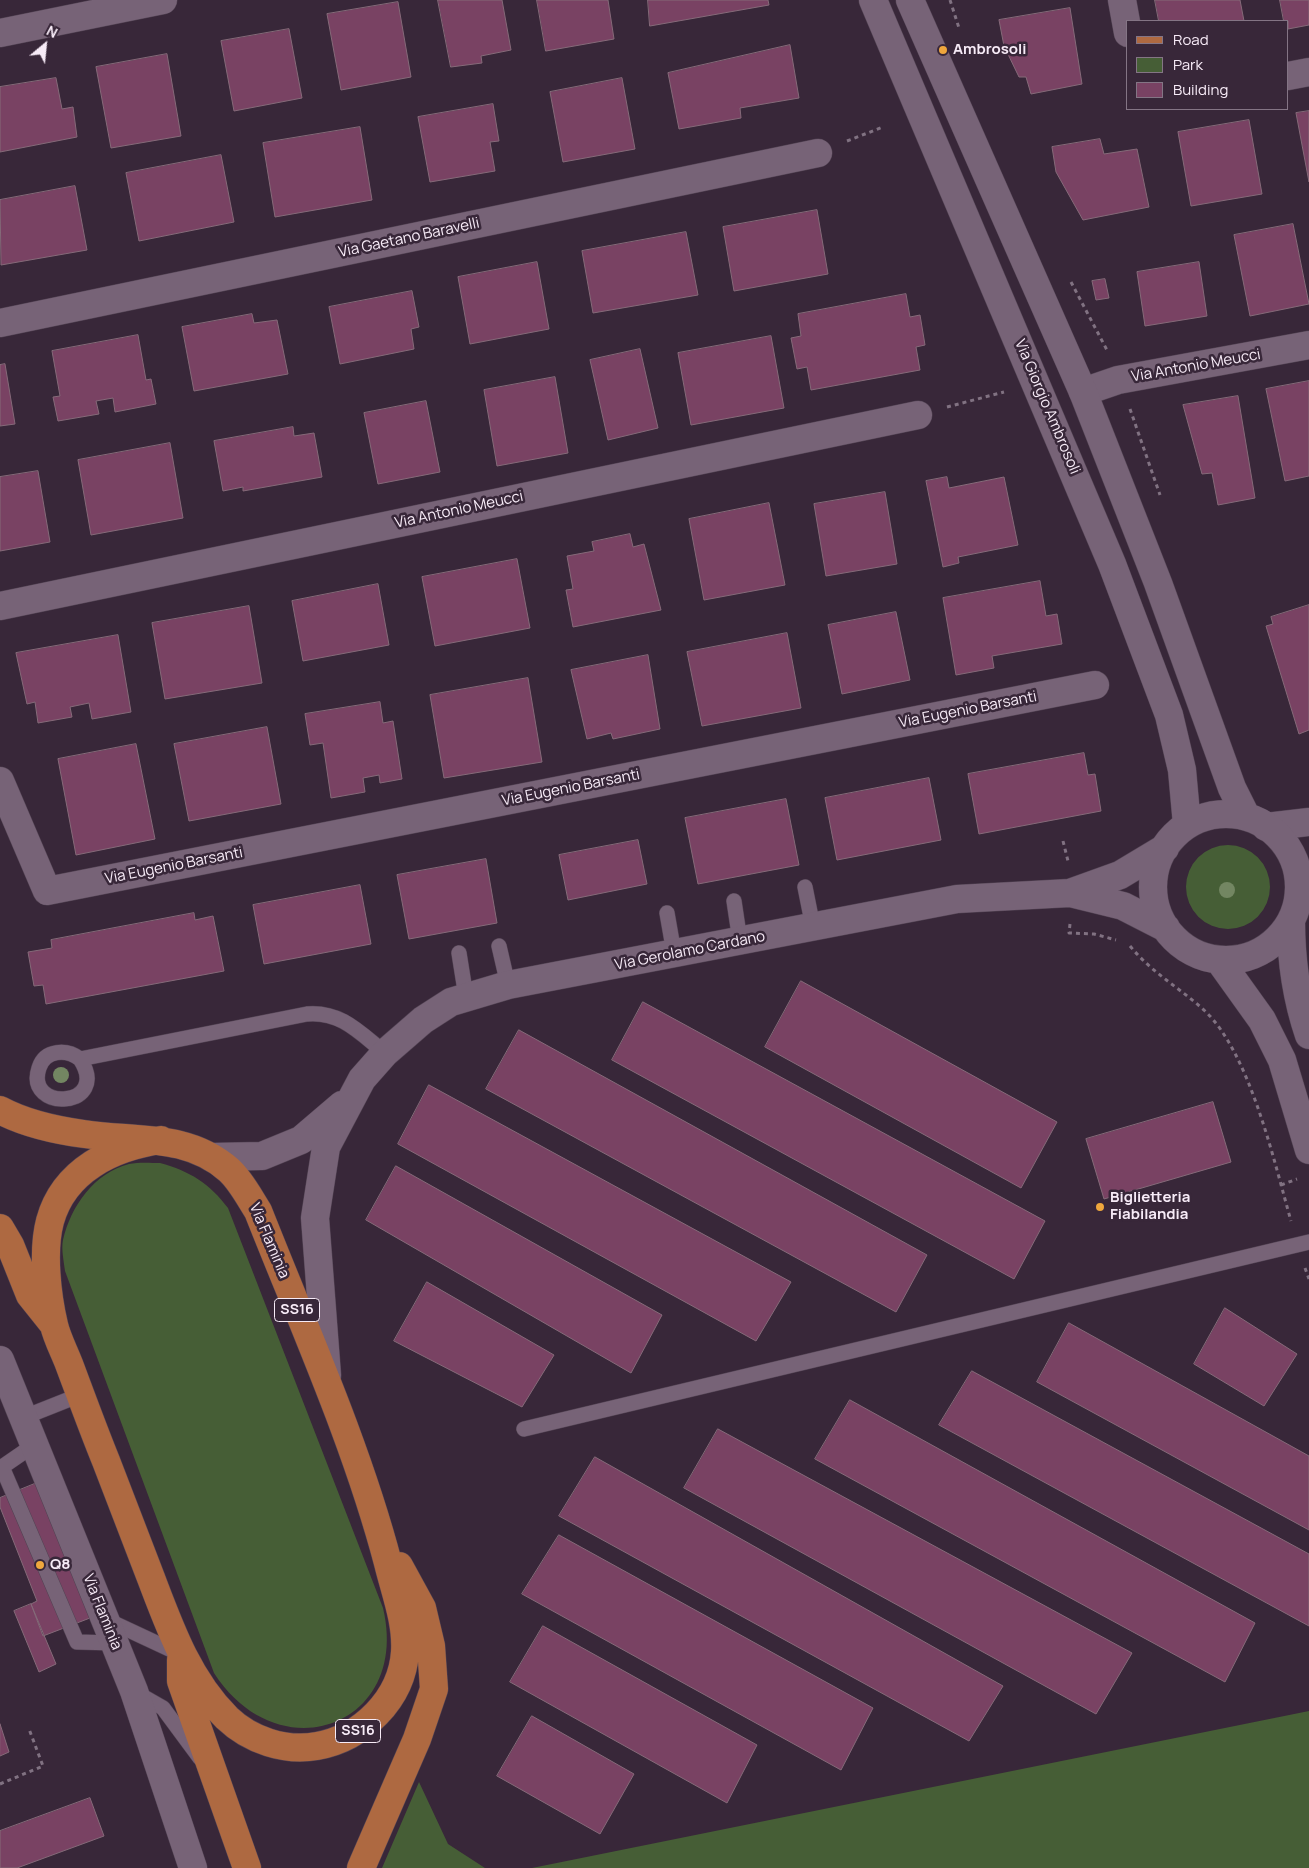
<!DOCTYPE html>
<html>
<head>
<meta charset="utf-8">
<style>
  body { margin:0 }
  #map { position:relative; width:1309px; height:1868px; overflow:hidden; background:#382739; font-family:Manrope,sans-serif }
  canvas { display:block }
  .legend { position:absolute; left:1126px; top:20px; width:162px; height:90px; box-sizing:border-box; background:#382739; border:1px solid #847585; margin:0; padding:6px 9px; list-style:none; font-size:15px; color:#f7ebf7 }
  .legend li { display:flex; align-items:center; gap:10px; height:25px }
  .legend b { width:25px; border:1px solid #847585 }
  .north { position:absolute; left:20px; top:20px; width:50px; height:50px; -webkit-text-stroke:4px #382739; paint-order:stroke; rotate:28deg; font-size:14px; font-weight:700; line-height:20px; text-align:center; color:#f7ebf7 }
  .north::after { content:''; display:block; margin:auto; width:18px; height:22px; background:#f7ebf7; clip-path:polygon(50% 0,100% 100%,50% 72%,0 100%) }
</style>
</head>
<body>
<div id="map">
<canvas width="1309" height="1868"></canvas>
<ul class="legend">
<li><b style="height:6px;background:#ae6941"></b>Road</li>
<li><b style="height:14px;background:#465e36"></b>Park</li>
<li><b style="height:14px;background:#794263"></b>Building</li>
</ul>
<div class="north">N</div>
</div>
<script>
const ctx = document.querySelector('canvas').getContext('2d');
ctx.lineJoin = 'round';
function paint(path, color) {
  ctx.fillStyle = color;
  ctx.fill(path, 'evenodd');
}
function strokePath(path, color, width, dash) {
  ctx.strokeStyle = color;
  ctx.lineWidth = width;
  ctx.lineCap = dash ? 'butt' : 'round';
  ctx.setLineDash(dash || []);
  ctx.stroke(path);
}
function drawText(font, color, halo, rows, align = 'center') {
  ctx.font = font + ' Manrope,sans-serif';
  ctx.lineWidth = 5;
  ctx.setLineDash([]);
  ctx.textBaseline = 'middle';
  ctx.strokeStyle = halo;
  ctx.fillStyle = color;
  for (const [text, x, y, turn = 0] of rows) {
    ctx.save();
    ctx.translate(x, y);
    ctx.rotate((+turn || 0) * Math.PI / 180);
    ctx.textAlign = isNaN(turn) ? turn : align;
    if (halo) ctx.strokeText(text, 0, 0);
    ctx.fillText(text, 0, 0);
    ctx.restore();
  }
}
const green = new Path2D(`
  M1186 887a42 42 0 1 1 84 0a42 42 0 1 1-84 0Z
  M160 1163C190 1171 210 1184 228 1208L383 1608C411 1726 279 1774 214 1673L65 1271C64 1262 61 1249 63 1240 71 1206 94 1173 129 1164 139 1162 151 1163 160 1163Z
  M1309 1711V1868H532Z
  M419 1782 448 1844 485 1868H382Z`);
const building = new Path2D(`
  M438 0H502L511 50 481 56 482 63 451 67Z
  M537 0H608L614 39 546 51Z
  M648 0H768L769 5 650 26Z
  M1155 0H1240L1244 21H1159Z
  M1280 0H1309V25L1288 29V21H1284Z
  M398 2 411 77 341 90 327 14Z
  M1070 8 1082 84 1031 94 1026 77H1019L1004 46 999 20Z
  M289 29 302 98 234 111 221 41Z
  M790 45 799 98 740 108 741 118 679 129 668 73Z
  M167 54 181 136 111 148 96 67Z
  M56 78 62 109 73 107 77 137 0 152V87Z
  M622 78 635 149 563 162 550 92Z
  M493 104 499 141 490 142 495 171 430 182 418 117Z
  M1309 111V182L1296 113Z
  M1249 120 1262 194 1191 206 1178 132Z
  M360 127 372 200 275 217 263 143Z
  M1100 139 1104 154 1137 149 1149 207 1083 220 1056 172 1052 147Z
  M221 155 234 222 139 241 126 173Z
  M75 186 87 250 1 265 0 200Z
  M817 210 828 274 734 291 723 227Z
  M1293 224 1309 304 1250 316 1234 235Z
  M686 232 698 295 593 313 582 251Z
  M537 262 549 329 470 344 458 277Z
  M1199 262 1207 316 1145 326 1137 272Z
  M1105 279 1109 298 1096 300 1092 281Z
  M412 291 419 327 411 329 414 349 340 364 329 307Z
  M906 294 910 317 920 315 925 345 916 347 920 370 811 390 807 367 797 369 791 338 801 336 798 314Z
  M252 314 254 323 277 320 288 374 194 391 182 327Z
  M138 335 146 380 151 379 156 404 115 412 113 398 96 401 99 414 58 421 53 397 60 396 52 351Z
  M771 336 784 408 691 425 678 353Z
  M640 349 658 428 608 440 590 360Z
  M5 364 15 424 0 426V365Z
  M555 377 568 453 497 466 484 390Z
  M1309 381V476L1285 481 1266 389Z
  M1238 396 1255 498 1218 505 1212 473 1202 474 1183 405Z
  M426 401 440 472 378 484 364 413Z
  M293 427 294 436 314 433 322 477 243 491V487L223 491 214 441Z
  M170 443 183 518 91 535 78 460Z
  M38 471 50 542 0 551V477Z
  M947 477 949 488 1004 477 1018 545 958 557 959 563 943 567 926 481Z
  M885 492 897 564 826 576 814 504Z
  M769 503 785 585 704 600 689 519Z
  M630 534 633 547 644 544 661 610 573 627 566 590 573 589 567 556 594 551 592 542Z
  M517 559 530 628 435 646 422 577Z
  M1040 581 1046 616 1057 614 1062 644 992 656 994 668 956 675 943 598Z
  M378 584 389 645 303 661 292 601Z
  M1309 605V730L1299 734 1266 626 1273 624 1271 617Z
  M249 606 262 683 165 699 152 623Z
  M896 612 910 680 842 694 828 625Z
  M787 633 801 708 702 726 687 652Z
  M118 635 131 712 92 719 89 703 70 707 72 717 38 723 35 702 27 704 16 653Z
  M648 655 660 729 613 739 611 733 587 739 571 670Z
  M528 678 542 762 444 778 430 695Z
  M380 702 383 723 393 721 402 779 380 783 379 775 363 778 365 792 331 798 323 743 310 745 305 714Z
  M267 727 281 804 189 821 174 744Z
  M136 744 155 839 76 855 58 759Z
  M1084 753 1088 775 1095 774 1101 811 979 834 968 774Z
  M929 778 941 840 837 860 825 798Z
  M786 799 799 865 698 884 685 818Z
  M638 840 647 884 568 900 559 855Z
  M486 859 497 923 409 939 397 875Z
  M360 885 371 944 264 964 253 905Z
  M194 913 195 920 213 916 224 971 46 1004 43 985 34 986 28 952 52 948 51 940Z
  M801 981 1057 1122 1021 1188 765 1047Z
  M643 1002 1045 1221 1014 1279 612 1060Z
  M519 1030 927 1255 896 1312 486 1089Z
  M429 1085 791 1282 756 1341 398 1144Z
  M1213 1102 1231 1162 1104 1199 1086 1139Z
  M396 1166 662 1315 631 1373 366 1220Z
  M427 1282 554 1355 522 1407 394 1341Z
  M1225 1308 1297 1354 1264 1406 1194 1364Z
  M1069 1323 1309 1456V1530L1037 1382Z
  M972 1371 1309 1554V1626L939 1425Z
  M850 1400 1255 1623 1225 1682 815 1459Z
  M718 1429 1132 1653 1096 1714 684 1488Z
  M595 1457 1003 1686 969 1741 559 1516Z
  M37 1483 90 1618 43 1636 31 1604 37 1601 0 1507V1498Z
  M559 1535 873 1708 841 1770 522 1594Z
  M31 1604 56 1664 39 1672 14 1611Z
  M543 1626 757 1745 727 1803 510 1682Z
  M532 1716 634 1774 600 1834 497 1776Z
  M0 1724 9 1752 0 1756Z
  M90 1798 104 1836 17 1868H0V1831Z`);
const path = new Path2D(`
  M950 0 959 28
  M847 141 883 127
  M1071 282 1108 352
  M947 407 1004 392
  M1130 409 1160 495
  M1063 841 1068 861
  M1070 924 1069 933 1094 934 1116 940
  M1130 946C1153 974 1179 987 1205 1011 1250 1054 1274 1161 1291 1221
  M1281 1185 1297 1179
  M1305 1268 1309 1279
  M0 1784 43 1766 29 1729`);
const service = new Path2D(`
  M805 887 813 927
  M734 901 740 941
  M667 913 674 953
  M499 946 508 985
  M459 953 466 997
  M80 1059C112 1108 24 1113 39 1068 45 1049 67 1049 80 1059L307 1014C341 1011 360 1033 385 1053
  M22 1418 80 1395
  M524 1429 1309 1242
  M34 1445 2 1467 77 1642 115 1643
  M105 1619 180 1654
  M135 1692 163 1708 200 1758`);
const minor = new Path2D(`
  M1122 0 1128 33
  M0 33 163 0
  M1288 76 1309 72
  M0 323 818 153
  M1083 392 1118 380 1309 345
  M0 606 918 415
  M0 781 47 891 1095 685
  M1266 827 1309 822
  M1299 893 1309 877
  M0 1360 134 1691 193 1868`);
const secondary = new Path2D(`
  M873 0 1112 564 1169 715 1182 770 1187 825
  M910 0 1083 392 1158 583 1232 788 1246 816
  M1153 887a73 73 0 1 1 146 0a73 73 0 1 1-146 0Z
  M1070 893 1123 906 1166 928
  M1291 921C1291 961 1296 997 1309 1035
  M1219 960 1262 1020 1282 1060 1309 1150
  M211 1157 262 1156 301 1140 342 1105
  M327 1375 315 1218 326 1147 362 1079 385 1053 423 1020 451 1002 508 985 957 899 1070 893 1120 875 1165 848`);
const primary = new Path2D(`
  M0 1110C26 1124 55 1130 84 1134 135 1142 187 1133 229 1170 241 1181 249 1197 258 1211 303 1325 357 1445 388 1563 395 1592 407 1622 405 1652 402 1699 362 1738 317 1746 285 1752 250 1740 227 1718 188 1679 170 1628 151 1578 136 1539 121 1500 106 1461 93 1429 81 1396 69 1364 64 1351 57 1338 54 1325 47 1295 42 1251 50 1221 64 1170 113 1147 161 1140
  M0 1228 10 1245 30 1295 54 1325
  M181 1660V1681L247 1868
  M361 1868 417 1739 434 1689 431 1646 422 1608 399 1566`);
const trees = [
  [1227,890],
  [61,1075]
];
const markers = [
  [943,50,5,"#efa73d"],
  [1100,1207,5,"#efa73d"],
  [40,1565,5,"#efa73d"]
];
const shields = [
  [297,1310,45],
  [358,1731,45]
];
const shieldNames = [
  ["SS16",297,1310],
  ["SS16",358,1731]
];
const poiNames = [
  ["Ambrosoli",953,50],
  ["Biglietteria",1110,1198],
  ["Fiabilandia",1110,1215],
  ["Q8",50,1565]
];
const streetNames = [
  ["Via Gaetano Baravelli",409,238,-12],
  ["Via Antonio Meucci",1196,366,-10],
  ["Via Giorgio Ambrosoli",1047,407,67],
  ["Via Antonio Meucci",459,510,-12],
  ["Via Eugenio Barsanti",968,710,-11],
  ["Via Eugenio Barsanti",571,788,-11],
  ["Via Eugenio Barsanti",174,866,-11],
  ["Via Gerolamo Cardano",690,951,-11],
  ["Via Flaminia",269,1241,67],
  ["Via Flaminia",102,1612,68]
];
paint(green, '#465e36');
paint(building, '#794263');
strokePath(building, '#856a79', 1);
strokePath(service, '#534454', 16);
strokePath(minor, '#534454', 29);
strokePath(secondary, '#534454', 29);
strokePath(primary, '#534454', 29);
strokePath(path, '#817282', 3, [4, 4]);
strokePath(service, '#776377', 15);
strokePath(minor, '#776377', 28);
strokePath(secondary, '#776377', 28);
strokePath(primary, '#ae6941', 28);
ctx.fillStyle = '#738662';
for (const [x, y] of trees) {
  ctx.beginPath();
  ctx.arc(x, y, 8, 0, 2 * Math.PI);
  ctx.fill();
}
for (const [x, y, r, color] of markers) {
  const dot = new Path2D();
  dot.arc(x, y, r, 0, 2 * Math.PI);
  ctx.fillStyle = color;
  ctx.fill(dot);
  strokePath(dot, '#382739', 2);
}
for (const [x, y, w] of shields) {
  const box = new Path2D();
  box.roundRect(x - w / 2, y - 11.5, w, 23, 4);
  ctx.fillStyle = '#382739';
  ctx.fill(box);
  strokePath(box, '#f7ebf7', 1);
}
drawText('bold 14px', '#f7ebf7', null, shieldNames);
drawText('bold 15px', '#f7ebf7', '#382739', poiNames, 'left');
drawText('15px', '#f7ebf7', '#382739', streetNames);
</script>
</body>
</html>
